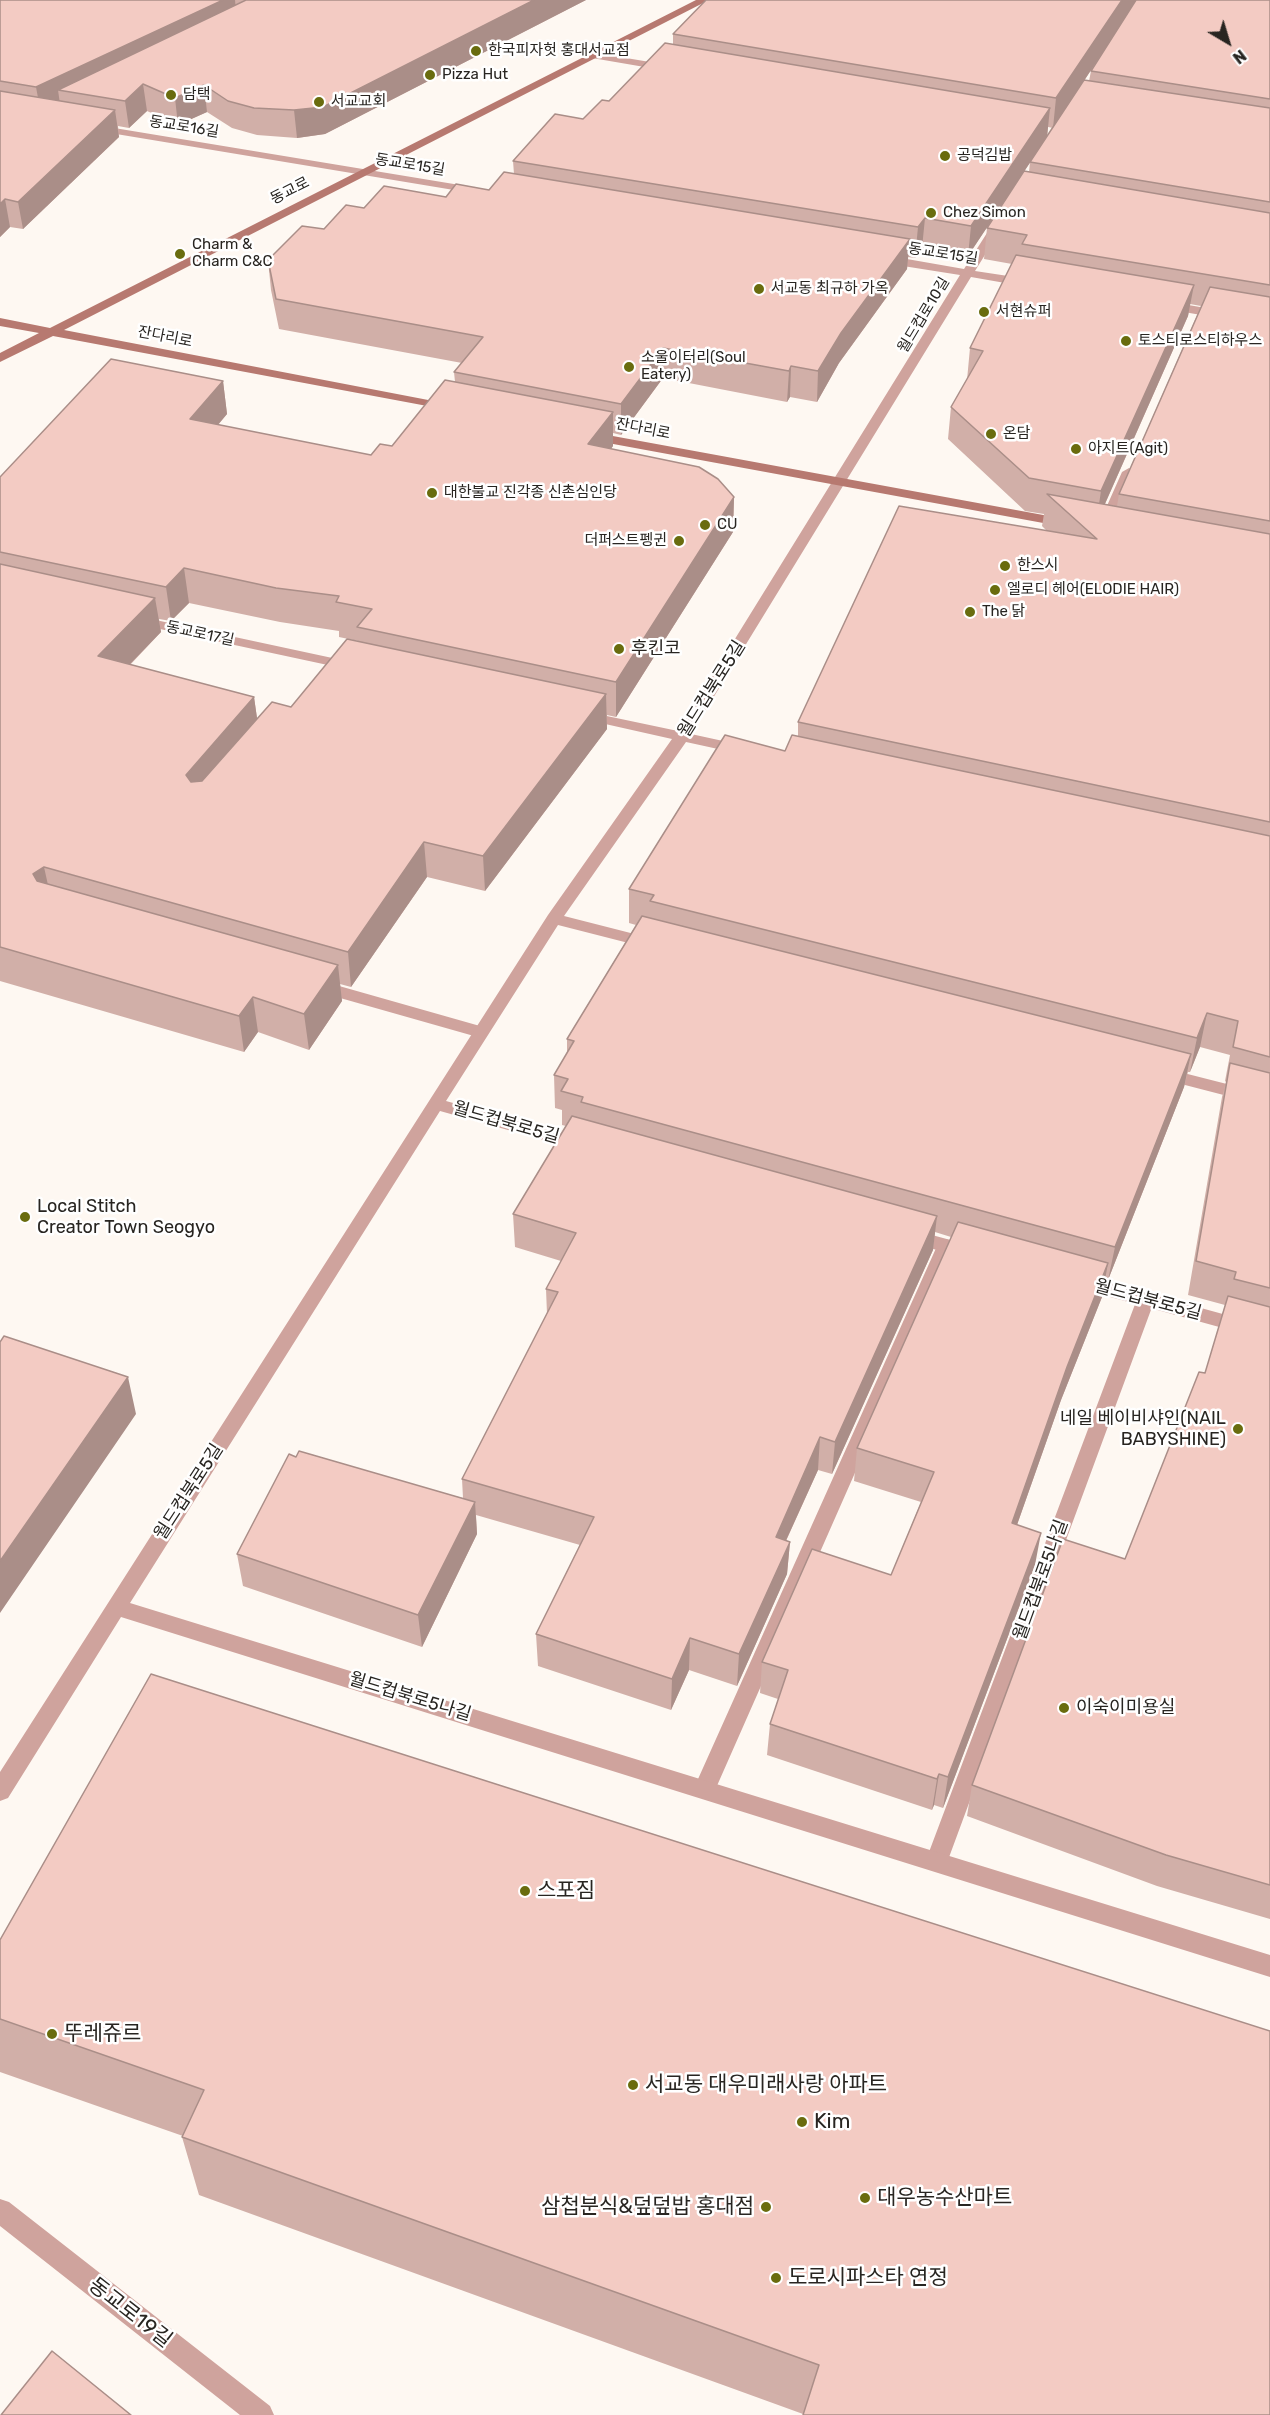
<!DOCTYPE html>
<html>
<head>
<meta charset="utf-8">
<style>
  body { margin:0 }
  #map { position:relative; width:1270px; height:2415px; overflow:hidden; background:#fef8f2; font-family:Rubik,sans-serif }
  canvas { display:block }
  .north { position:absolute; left:1198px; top:12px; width:60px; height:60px; -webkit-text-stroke:4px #fff; paint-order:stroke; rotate:142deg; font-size:16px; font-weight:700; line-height:24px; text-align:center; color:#282521 }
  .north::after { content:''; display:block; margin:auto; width:21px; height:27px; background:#282521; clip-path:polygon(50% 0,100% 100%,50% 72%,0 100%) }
</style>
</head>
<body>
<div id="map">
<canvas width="1270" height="2415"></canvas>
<div class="north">N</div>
</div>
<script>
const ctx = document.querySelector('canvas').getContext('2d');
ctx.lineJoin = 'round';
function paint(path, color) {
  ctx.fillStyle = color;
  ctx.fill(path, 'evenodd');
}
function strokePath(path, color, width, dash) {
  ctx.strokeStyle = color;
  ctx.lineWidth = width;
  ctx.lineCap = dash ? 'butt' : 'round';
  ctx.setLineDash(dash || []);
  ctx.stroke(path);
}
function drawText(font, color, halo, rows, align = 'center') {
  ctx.font = font + ' Rubik,"Noto Sans KR",sans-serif';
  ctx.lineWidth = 5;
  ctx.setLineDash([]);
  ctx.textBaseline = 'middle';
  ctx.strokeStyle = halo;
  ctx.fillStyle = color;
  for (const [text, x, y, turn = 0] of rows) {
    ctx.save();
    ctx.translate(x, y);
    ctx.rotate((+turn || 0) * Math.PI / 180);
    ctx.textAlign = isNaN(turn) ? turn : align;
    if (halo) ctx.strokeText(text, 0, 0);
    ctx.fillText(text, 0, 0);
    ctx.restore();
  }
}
const lane = new Path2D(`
  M596 53 668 65 673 68 668 71 592 58 591 56Z
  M1129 468 1136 472 1112 526 1105 530 1100 529 1098 526 1122 472Z
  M318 980 487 1028 489 1032 481 1038 312 990 310 986Z
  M946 1239 952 1241 955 1246 716 1788 713 1795 705 1798 697 1795 694 1788 937 1246 940 1241Z
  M1146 1292 1153 1294 1155 1299 948 1860 945 1867 937 1870 929 1867 926 1860 1137 1299 1139 1294Z`);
const street = new Path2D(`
  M96 125 478 188 484 191 478 194 92 130 90 128Z
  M994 222 1004 224 975 271 1028 279 1034 283 1028 287 971 277 691 734 746 746 749 749 741 754 686 742 564 916 658 940 660 944 652 949 558 925 446 1101 589 1141 592 1145 589 1149 583 1151 440 1111 130 1603 1270 1955V1977L121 1617 8 1798 0 1801V1772L548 915 672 739 583 719 576 715 583 711 678 731 960 275 884 263 878 259 884 255 964 269Z
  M1165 301 1270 319V327L1161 308V302Z
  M137 616 351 662 358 666 351 670 132 623V617Z
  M1164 1068 1270 1095V1107L1158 1078 1155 1074 1158 1070Z
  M910 1229 976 1247 979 1252 976 1257 970 1259 904 1241 901 1236 904 1231Z
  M1081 1275 1270 1327V1341L1074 1287 1072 1282 1074 1277Z
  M0 2199 9 2202 270 2406 274 2415H240L0 2226Z`);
const secondary = new Path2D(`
  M696 0H709L64 330 449 404 454 405V411L53 336 0 362V353L39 333 0 326V318L50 328Z
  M591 432 1065 519 1072 523 1065 527 586 439V433Z`);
const wall = new Path2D(`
  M0 0H586L325 134 297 138 257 135 232 128 207 112 178 125 147 111 129 128 118 126 119 137 23 229 10 227 0 237Z
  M1270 0V1919L1157 1886 967 1816 972 1785 1125 1559 1205 1373 1225 1305 1188 1295 1222 1097 1226 1082 1225 1081 1230 1055 1200 1047 1190 1072H1188L1184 1087 1108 1280 1105 1279 1102 1297 1061 1400 1017 1525 1035 1565 943 1808 934 1805 932 1810 767 1755 770 1724 778 1699 760 1693 762 1662 891 1575 921 1502 854 1481 857 1448 951 1237 935 1232 933 1250 832 1474 818 1470 786 1541 790 1542 787 1574 737 1686 689 1670 671 1710 538 1666 536 1634 580 1545 476 1515 477 1534 422 1647 243 1586 237 1554 296 1457 463 1498 462 1479 547 1314 546 1289 561 1261 515 1247 513 1214 566 1126 562 1125V1110L555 1108 554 1075 567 1053V1039L636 925 629 923V889L785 751 798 736V722L1047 531 1042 526 1044 514 1025 511 948 439 951 407 967 380 970 348 1012 264 984 259 987 228 1029 172 1030 162 1089 81 1091 71 1099 58 1053 128 1048 127 1047 137 968 256 922 248 915 258 908 257 907 269 839 363 817 402 790 397 787 402 663 378 621 435 613 433V446L611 449 734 497 733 532 616 717 607 715V729L485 891 427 877 351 987 340 984 342 1001 309 1050 258 1032 244 1052 0 981V477L223 381 227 414 218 425 371 455 392 446 455 382 454 372 462 363 279 329 271 290 268 260 364 208 446 197 489 190 514 174 513 161 583 119 609 101 673 45V34ZM1190 304 1201 306 1119 494 1117 506 1105 504 1188 316ZM189 603 280 622 339 631V637L358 641 291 707 257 718 254 697 130 665 161 632 159 619 171 621Z
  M0 1940 1270 2031 803 2414 199 2195 182 2137 183 2136 0 2072Z`);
const shadedWall = new Path2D(`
  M223 0H235L237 21 58 90 60 104 41 114 36 87Z
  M534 0H586L325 134 297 138 294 110Z
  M1122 0H1137L1053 128 1056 98Z
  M143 84 147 111 129 128 125 101Z
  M204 85 207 112 178 125 175 98Z
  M1050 108 1047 137 968 256 971 226Z
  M115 110 119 137 23 229 18 202Z
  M5 199 10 227 0 237V204Z
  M925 218 922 248 915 258 918 227Z
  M910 239 907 269 839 363 817 402 818 371 841 333Z
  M1194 285 1188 316 1096 524 1101 491Z
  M663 348V378L621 435V404Z
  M791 366 790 397 787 402 789 371Z
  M223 381 227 414 194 453 190 419Z
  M613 412V446L589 478 588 444Z
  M734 497 733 532 616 717V682Z
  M184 568 189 603 171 621 166 587Z
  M155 598 161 632 104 691 98 656Z
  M606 694 607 729 485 891 483 856Z
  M254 697 259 732 191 810 186 775Z
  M424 842 427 877 351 987 348 952Z
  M44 867 52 903 41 909 33 874Z
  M338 965 342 1001 309 1050 304 1014Z
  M253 997 258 1032 244 1052 239 1016Z
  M1207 1013 1200 1047 1190 1072 1197 1038Z
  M1191 1054 1184 1087 1108 1280 1115 1247Z
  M937 1216 933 1250 832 1474 835 1442Z
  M1108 1263 1102 1297 1061 1400 1006 1556 1012 1523 1067 1367Z
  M128 1377 136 1414 0 1613V1561Z
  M820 1437 818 1470 773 1569 776 1537Z
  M475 1502 477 1534 422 1647 418 1615Z
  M1041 1533 1035 1565 943 1808 948 1777Z
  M790 1542 787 1574 737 1686 739 1654Z
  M690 1638 689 1670 671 1710 672 1679Z
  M939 1774 934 1805 932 1810 937 1779Z`);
const building = new Path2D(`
  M0 0H223L36 87 0 81Z
  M246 0H534L323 107 294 110 254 108 228 101 204 85 175 98 143 84 125 101 58 90Z
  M706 0H1122L1056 98 673 34Z
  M1136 0H1270V99L1091 71Z
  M665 43 1050 108 971 226 925 218 918 227 513 161 555 114 583 119 602 100 609 101Z
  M1084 80 1270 108V202L1030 162Z
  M0 91 115 110 18 202 5 199 0 204Z
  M1024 171 1270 213V285L1022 244 1027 235 987 228Z
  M504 172 910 239 841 333 818 371 791 366 789 371 663 348 621 404 454 372 483 337 276 299 268 260 302 226 324 229 346 205 364 208 384 186 446 197 456 184 489 190Z
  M1016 255 1194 285 1101 491 1029 478 951 407 983 351 970 348Z
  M1210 287 1270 297V521L1119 494Z
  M111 359 223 381 190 419 371 455 380 444 392 446 445 380 613 412 588 444 699 467 718 479 734 497 616 682 357 627 372 609 336 602 339 596 276 588 184 568 166 587 0 552V477Z
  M1047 494 1270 534V822L798 722 899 506 1097 539Z
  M0 564 155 598 98 656 254 697 186 775 191 782 202 781 272 702 291 707 347 639 606 694 483 856 424 842 348 952 44 867 33 874 37 881 338 965 304 1014 253 997 239 1016 0 947Z
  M725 735 785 751 792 735 1270 836V1057L1233 1047 1238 1021 1207 1013 1197 1038 650 901 654 895 629 889Z
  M642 916 1191 1054 1115 1247 581 1102 583 1097 561 1091 568 1079 554 1075 574 1041 567 1039Z
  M1230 1063 1270 1073V1288L1234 1279 1236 1272 1196 1261Z
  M572 1116 937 1216 835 1442 820 1437 776 1537 790 1542 739 1654 690 1638 672 1679 536 1634 594 1517 462 1479 558 1292 546 1289 576 1233 513 1214Z
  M958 1222 1108 1263 1067 1367 1012 1523 1041 1533 948 1777 939 1774 937 1779 770 1724 788 1670 762 1662 812 1549 891 1575 934 1472 857 1448Z
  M1228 1296 1270 1307V1885L1166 1855 972 1785 1063 1539 1125 1559 1199 1372 1205 1373Z
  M4 1336 128 1377 0 1561V1342Z
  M299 1451 475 1502 418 1615 237 1554 289 1454 296 1457Z
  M151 1674 1270 2031V2415H803L819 2365 182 2137 204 2090 0 2019V1940Z
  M52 2351 131 2415H1Z`);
const markers = [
  [476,51,6,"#696c0e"],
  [430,75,6,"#696c0e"],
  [171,95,6,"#696c0e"],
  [319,102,6,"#696c0e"],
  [945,156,6,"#696c0e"],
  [931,213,6,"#696c0e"],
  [180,254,6,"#696c0e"],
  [759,289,6,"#696c0e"],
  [984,312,6,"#696c0e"],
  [1126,341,6,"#696c0e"],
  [629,367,6,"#696c0e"],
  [991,434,6,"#696c0e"],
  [1076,449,6,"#696c0e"],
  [432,493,6,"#696c0e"],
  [705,525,6,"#696c0e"],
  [679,541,6,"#696c0e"],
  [1005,566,6,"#696c0e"],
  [995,590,6,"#696c0e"],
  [970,612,6,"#696c0e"],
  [619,649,6,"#696c0e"],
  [25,1217,6,"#696c0e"],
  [1238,1429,6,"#696c0e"],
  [1064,1708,6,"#696c0e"],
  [525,1891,6,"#696c0e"],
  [52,2034,6,"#696c0e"],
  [633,2085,6,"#696c0e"],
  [802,2122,6,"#696c0e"],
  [865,2198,6,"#696c0e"],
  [766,2207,6,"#696c0e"],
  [776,2278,6,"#696c0e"]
];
const farPoinames = [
  ["한국피자헛 홍대서교점",488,51],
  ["Pizza Hut",442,75],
  ["담택",183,95],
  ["서교교회",331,102],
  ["공덕김밥",957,156],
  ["Chez Simon",943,213],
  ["Charm &",192,245],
  ["Charm C&C",192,262],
  ["서교동 최규하 가옥",771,289],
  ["서현슈퍼",996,312],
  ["토스티로스티하우스",1138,341],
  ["소울이터리(Soul",641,358],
  ["Eatery)",641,375],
  ["온담",1003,434],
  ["아지트(Agit)",1088,449],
  ["대한불교 진각종 신촌심인당",444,493],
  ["CU",717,525],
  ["더퍼스트펭귄",667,541,"right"],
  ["한스시",1017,566],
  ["엘로디 헤어(ELODIE HAIR)",1007,590],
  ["The 닭",982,612]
];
const farStreetnames = [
  ["동교로16길",184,127,9],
  ["동교로15길",410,165,9],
  ["동교로",290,191,-27],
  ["동교로15길",943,254,9],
  ["월드컵로10길",924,315,-59],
  ["잔다리로",165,337,11],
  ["잔다리로",643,429,11],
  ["동교로17길",200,634,12]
];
const poiNames = [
  ["후킨코",631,649],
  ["Local Stitch",37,1207],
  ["Creator Town Seogyo",37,1228],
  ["네일 베이비샤인(NAIL",1226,1419,"right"],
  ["BABYSHINE)",1226,1440,"right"],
  ["이숙이미용실",1076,1708]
];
const streetNames = [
  ["월드컵북로5길",712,689,-58],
  ["월드컵북로5길",506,1123,16],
  ["월드컵북로5길",1148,1300,15],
  ["월드컵북로5길",189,1492,-57],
  ["월드컵북로5나길",1041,1580,-70],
  ["월드컵북로5나길",410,1697,17]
];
const nearPoinames = [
  ["스포짐",537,1891],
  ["뚜레쥬르",64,2034],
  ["서교동 대우미래사랑 아파트",645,2085],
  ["Kim",814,2122],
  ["대우농수산마트",877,2198],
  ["삼첩분식&덮덮밥 홍대점",754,2207,"right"],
  ["도로시파스타 연정",788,2278]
];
const nearStreetnames = [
  ["동교로19길",130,2313,38]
];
paint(lane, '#cfa39d');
paint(street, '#cfa39d');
paint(secondary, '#b77970');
paint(wall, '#d1afa8');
paint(shadedWall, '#aa8e88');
paint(building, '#f3cbc3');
strokePath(building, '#aa8e88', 1.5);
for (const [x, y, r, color] of markers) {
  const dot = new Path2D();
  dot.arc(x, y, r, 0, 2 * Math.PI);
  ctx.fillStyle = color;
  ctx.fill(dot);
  strokePath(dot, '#fff', 2);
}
drawText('15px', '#282521', '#fff', farPoinames, 'left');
drawText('15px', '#282521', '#fff', farStreetnames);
drawText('18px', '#282521', '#fff', poiNames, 'left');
drawText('18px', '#282521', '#fff', streetNames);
drawText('21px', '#282521', '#fff', nearPoinames, 'left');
drawText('21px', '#282521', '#fff', nearStreetnames);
</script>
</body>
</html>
